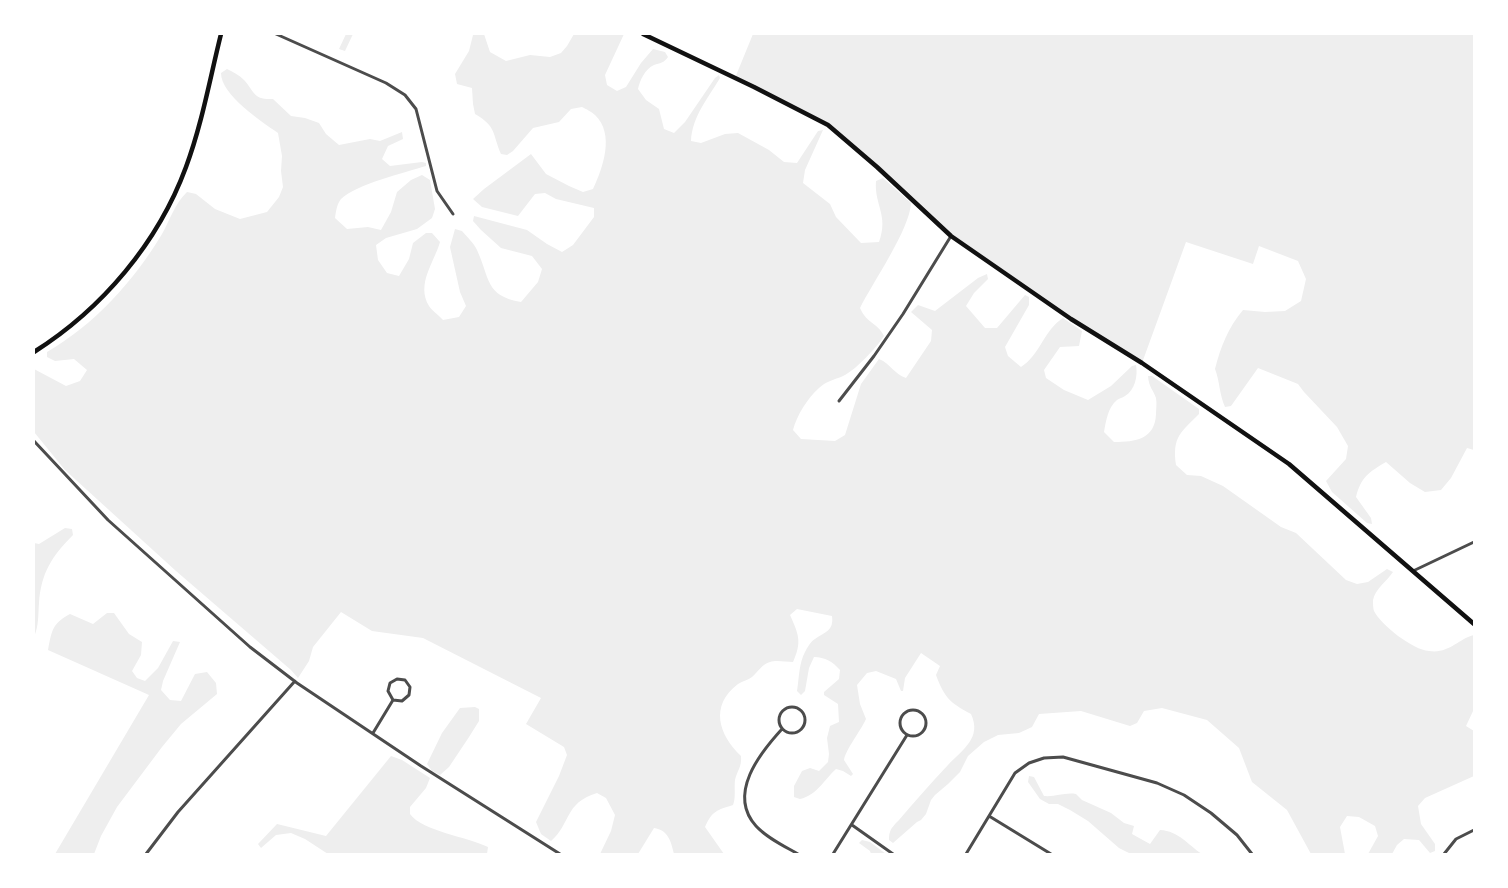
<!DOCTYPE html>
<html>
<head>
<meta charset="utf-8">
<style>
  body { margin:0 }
  #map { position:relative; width:1508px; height:888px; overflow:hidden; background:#fff; font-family:Figtree,sans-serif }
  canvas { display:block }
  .frame { position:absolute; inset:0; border:35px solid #fff; pointer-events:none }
</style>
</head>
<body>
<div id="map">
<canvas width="1508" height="888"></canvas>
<div class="frame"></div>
</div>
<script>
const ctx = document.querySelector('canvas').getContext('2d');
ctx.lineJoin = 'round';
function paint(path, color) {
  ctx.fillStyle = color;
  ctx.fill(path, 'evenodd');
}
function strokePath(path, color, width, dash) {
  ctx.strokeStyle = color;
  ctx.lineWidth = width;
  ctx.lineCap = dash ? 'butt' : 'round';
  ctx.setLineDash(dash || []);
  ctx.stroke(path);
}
const green = new Path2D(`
  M346 34H353L345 51 339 49Z
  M471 34H484L490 52 506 61 530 55 550 57 561 53 567 46 574 34H624L605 75 607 85 617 91 626 87 641 63 653 49 665 52 668 57C664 63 660 63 654 65 645 69 640 80 638 89L646 100 659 109 664 129 674 133 685 122 715 78 719 75 720 78C708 98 692 117 691 141L701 143 725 134 738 133 769 150 784 162 797 163 818 131 823 130 805 170 803 183 830 204 836 217 861 243 879 242C889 215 874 205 876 181L883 178 911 203C910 229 873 282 860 308 867 324 877 322 884 336 876 348 856 370 843 376 834 380 826 381 819 388 807 399 797 415 793 430L801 439 835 441 845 435 861 384 879 359C891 364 894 374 906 378L931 341 932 330 911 312 918 305 935 311 978 278 987 274 988 279 974 293 966 306 985 328H997L1025 295 1029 297V305L1005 347 1008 356 1021 367C1040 355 1044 330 1063 318L1082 331 1079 346 1060 347 1044 370 1046 378 1064 390 1088 400 1111 386 1132 366 1136 365C1138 376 1135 390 1125 396 1122 398 1120 398 1117 400 1108 407 1106 421 1104 432L1114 442C1136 442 1155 439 1156 414 1156 409 1157 403 1156 398 1153 389 1149 388 1148 376H1152L1199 409V414C1181 432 1172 437 1176 465L1187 475 1201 476 1223 486 1281 527 1296 533 1346 580 1357 584 1368 582 1387 569 1393 572C1387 581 1375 589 1373 600 1373 602 1373 608 1374 611 1381 625 1413 650 1429 651 1449 654 1458 639 1474 635V709L1466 726 1474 731V776L1425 798 1418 806 1421 824 1435 844V851L1430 853 1419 840 1404 839 1397 845 1392 854H1368L1378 836 1375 826 1359 817 1347 816 1340 827 1345 854H1311L1287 810 1252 782 1239 748 1207 720 1162 708 1144 711 1137 723 1130 726 1081 711 1039 714 1032 727 1019 733 998 735 984 742 968 756 960 772 948 784 935 795 931 800 926 814 921 820 917 822 893 843 889 840C889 837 889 834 890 832 891 828 896 823 899 820 915 801 931 783 948 765 963 749 982 738 971 714 950 703 944 697 936 675L940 666 921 653 905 678 903 691H901L896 679 876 671 867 673 857 685 860 704 866 719C860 732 846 749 844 760L853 774 851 776 843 771 836 769C823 781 817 795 800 799L794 797V786L802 771 810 768 819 771 828 762 829 754 827 738 830 726 839 722 838 704 824 695V692L839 679 840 670C833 662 825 657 814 657L809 668 805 691 801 695 797 691C799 678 799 663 805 652 807 648 811 641 815 639 825 632 834 631 832 616L797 609 790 615C799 635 802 642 793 662 786 662 776 660 770 662 762 664 758 672 752 677 748 680 743 681 738 684 709 706 719 735 741 756 742 767 737 771 735 780 734 789 736 797 733 805 717 810 712 811 705 827L724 854H674C671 841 668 830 654 828L638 854H600L611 831 615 815 606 798 597 793C564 803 571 824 551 841L541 834 536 822 559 776 567 755 564 747 526 724 541 698 423 638 372 631 341 612 313 647 309 661 298 678 291 670 176 571 65 470 34 432V369L66 386 80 381 87 370 74 359 55 361 47 357V352C94 325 134 281 162 234 170 220 175 203 187 192L196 194 215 209 240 219 267 212 279 197 283 187 281 171 282 156 278 133C261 121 221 95 221 73L227 69C233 72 239 75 244 80 255 92 253 100 273 99L291 116 305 118 319 123 326 134 339 145 370 139 380 141 402 132 403 139 388 146 382 159 390 166 422 162 426 163V166C404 173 357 184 341 199 337 204 336 211 335 218L347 229 368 227 381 230 391 212 397 192 411 180 422 175 430 180 435 209 432 218 417 229 386 238 376 245 378 260 387 273 399 276 409 259 413 243 426 233H432L440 242C434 263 416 284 429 306 432 311 439 315 443 320L459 317 466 306 460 292 450 247 455 229 462 231C467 237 474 243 477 250 490 278 485 296 521 302L538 282 542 269 532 256 501 248 481 230 473 221 474 216 527 230 547 244 562 252 573 245 594 217V208L556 199 545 193 535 194 518 216 482 207 473 199 484 189 531 154 546 174 569 186 583 192 593 189C603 168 615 134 595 115 592 112 586 109 582 107L571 109 559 122 533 128 513 151 507 155 501 154C492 133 497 127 475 114L473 104 472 88 457 84 455 74 469 51 473 35Z
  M753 34H1474V450L1467 448 1451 478 1441 490 1425 492 1410 483 1386 462C1369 472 1361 477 1356 497L1371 518 1372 524 1367 523 1332 492 1326 481 1346 459 1348 446 1337 427 1304 392 1298 384 1258 368 1231 406 1225 407C1219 393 1220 382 1215 369 1221 346 1228 328 1243 310L1265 312 1285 311 1301 301 1306 279 1298 261 1259 246 1253 264 1186 242 1142 363 1071 319 951 236 828 125 735 78Z
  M65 528 72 529 73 535C52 556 41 573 39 603 38 615 39 625 34 637V543L39 544Z
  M107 613H114L129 634 142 642 141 655 132 671 137 678 145 681 158 668 173 641 180 642 163 681 161 690 170 700 181 701 195 674 207 672 216 683 217 694 181 724 162 747 117 807 101 836 94 854H55L149 695 48 650C52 630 52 624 70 614L93 624Z
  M475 707 479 709V721L469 737 449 767 440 775 432 771 427 764 442 733 460 708Z
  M391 756 402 760 430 778 426 788 410 807V814C422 831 468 837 488 847L487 854H328L305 839 291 833 276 835 261 848 258 844 277 824 326 836Z
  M1029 776 1034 777 1044 796C1056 797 1065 792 1076 794L1082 800 1111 813 1124 823 1134 826 1132 834 1150 844 1160 830C1179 831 1188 845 1202 854H1131L1119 848 1088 821 1070 810 1058 804H1049L1040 799 1028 782Z
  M862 840 870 842 886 854H871L870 851 859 843Z`);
const minor = new Path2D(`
  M276 34 386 83 405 95 416 109 437 191 453 214
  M839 401 874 356 903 314 951 236
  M34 441 108 520 250 647 297 683 421 766 560 854
  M1413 571 1474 542
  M779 720a13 13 0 1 1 26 0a13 13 0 1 1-26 0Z
  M900 723a13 13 0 1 1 26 0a13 13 0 1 1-26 0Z
  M782 729C760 753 727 794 756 826 767 838 784 846 798 854
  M373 733 393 700 402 701 409 695 410 687 405 680 397 679 390 683 388 691 393 700
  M989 816 1051 854
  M852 825 893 854
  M146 854 178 812 295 681
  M833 854 907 735
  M966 854 1015 773 1029 763 1044 758 1063 757 1157 783 1184 795 1211 813 1237 835 1252 854
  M1444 854 1456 839 1474 830`);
const secondary = new Path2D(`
  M643 34 754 87 828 125 877 167 951 236 1071 319 1142 363 1289 464 1474 624
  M34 352C102 309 158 243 186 167 202 124 210 78 221 34`);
paint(green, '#eee');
strokePath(minor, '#4c4c4c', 3);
strokePath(secondary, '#111', 4.5);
</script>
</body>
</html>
